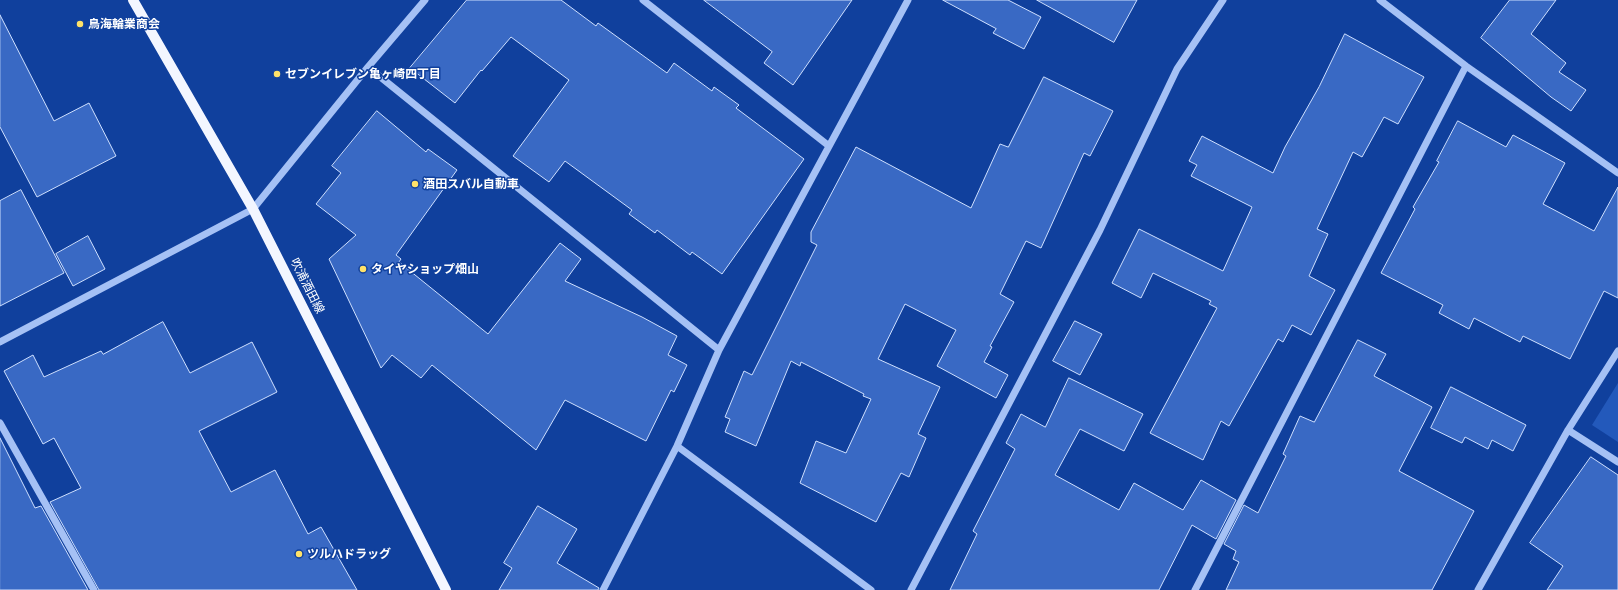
<!DOCTYPE html>
<html>
<head>
<meta charset="utf-8">
<style>
  body { margin:0 }
  canvas { display:block; background:#10409d }
</style>
</head>
<body>
<canvas width="1618" height="590"></canvas>
<script>
const ctx = document.querySelector('canvas').getContext('2d');
ctx.lineJoin = 'round';
function paint(path, color) {
  ctx.fillStyle = color;
  ctx.fill(path, 'evenodd');
}
function strokePath(path, color, width, dash) {
  ctx.strokeStyle = color;
  ctx.lineWidth = width;
  ctx.lineCap = dash ? 'butt' : 'round';
  ctx.setLineDash(dash || []);
  ctx.stroke(path);
}
function drawText(font, color, halo, rows, align = 'center') {
  ctx.font = font + ' "Work Sans","Noto Sans JP",sans-serif';
  ctx.lineWidth = 3;
  ctx.setLineDash([]);
  ctx.textBaseline = 'middle';
  ctx.strokeStyle = halo;
  ctx.fillStyle = color;
  for (const [text, x, y, turn = 0] of rows) {
    ctx.save();
    ctx.translate(x, y);
    ctx.rotate((+turn || 0) * Math.PI / 180);
    ctx.textAlign = isNaN(turn) ? turn : align;
    if (halo) ctx.strokeText(text, 0, 0);
    ctx.fillText(text, 0, 0);
    ctx.restore();
  }
}
const green = new Path2D(`
  M1618 383V442L1592 425Z`);
const building = new Path2D(`
  M467 0H561L596 26 598 23 667 73 674 63 712 91 714 87 739 105 736 108 804 159 722 274 692 252 690 255 657 230 655 233 629 214 632 210 565 161 549 182 513 156 569 80 511 37 482 71 481 70 455 103 410 68Z
  M704 0H852L793 85 764 63 772 52Z
  M943 0H1008L1041 17 1024 49 993 33 996 29Z
  M1037 0H1137L1114 42Z
  M1510 0H1556L1531 34 1566 63 1559 72 1586 90 1571 111 1551 97 1481 38Z
  M0 15 54 121 89 103 116 156 37 197 0 127Z
  M1345 34 1424 77 1398 124 1384 117 1362 157 1353 152 1317 229 1328 234 1309 276 1335 290 1311 335 1292 325 1283 342 1278 339 1229 426 1221 421 1203 460 1150 433 1217 308 1209 304 1211 301 1153 273 1141 298 1112 283 1139 229 1223 271 1252 207 1191 176 1197 165 1189 161 1202 136 1273 173 1285 147 1319 87Z
  M1044 77 1113 111 1090 156 1084 153 1041 248 1026 241 1000 294 1014 302 990 346 992 347 984 362 1008 375 996 398 937 366 956 330 905 304 878 359 940 387 918 434 926 438 909 477 901 473 876 522 800 483 816 441 846 453 871 399 863 396 864 394 801 362 800 366 791 361 756 446 725 432 730 419 725 417 744 371 752 375 817 245 811 242V232L856 147 971 208 1000 144 1008 147Z
  M377 111 426 152 428 149 457 170 396 255 401 259 399 262 488 334 560 243 581 259 565 281 642 317 677 336 668 355 687 365 674 392 671 390 646 441 565 400 536 450 432 365 421 378 392 355 381 368 329 259 356 235 316 204 341 173 332 166Z
  M1458 121 1506 147 1513 135 1565 163 1543 204 1594 231 1618 187V298L1604 291 1570 359 1523 336 1520 342 1474 318 1469 329 1439 313 1443 305 1381 273 1415 209 1413 207 1439 162 1437 161Z
  M21 190 64 273 0 306V201Z
  M88 236 105 269 73 286 56 254Z
  M1075 321 1102 334 1080 375 1053 361Z
  M163 322 190 373 252 342 277 392 199 431 231 492 275 470 308 534 321 527 357 590H99L50 502 81 488 54 438 43 444 4 371 33 355 44 377 101 351 103 354Z
  M1358 340 1386 354 1374 376 1432 407 1399 471 1474 511 1432 590H1226L1239 562 1233 559 1236 551 1224 544 1244 505 1258 513 1286 456 1283 454 1300 416 1314 422Z
  M1069 378 1143 414 1124 451 1080 429 1055 475 1119 510 1134 483 1183 510 1201 480 1236 500 1216 539 1192 525 1159 590H950L977 534 973 531 1015 449 1006 443 1021 414 1045 427Z
  M1451 387 1526 425 1513 451 1492 440 1488 449 1465 437 1462 443 1431 428Z
  M0 438 35 508 41 506 88 590H0Z
  M1591 457 1618 475V590H1547L1563 566 1530 543Z
  M538 506 577 529 557 563 599 588 598 590H499L512 568 504 563Z`);
const minor = new Path2D(`
  M643 0 829 146
  M1380 0 1466 66 1618 173
  M368 67 719 350
  M0 342 253 209 368 67 425 0
  M0 423 94 590
  M1568 430 1618 462
  M677 446 871 590
  M603 590 677 446 719 350 908 0
  M911 590 1100 230 1177 69 1223 0
  M1195 590 1466 66
  M1478 590 1568 430 1618 351`);
const major = new Path2D(`
  M133 0 253 209 446 590`);
const markers = [
  [80,24,4,"#ffe269"],
  [277,74,4,"#ffe269"],
  [415,184,4,"#ffe269"],
  [363,269,4,"#ffe269"],
  [299,554,4,"#ffe269"]
];
const poiNames = [
  ["鳥海輪業商会",88,24],
  ["セブンイレブン亀ヶ崎四丁目",285,74],
  ["酒田スバル自動車",423,184],
  ["タイヤショップ畑山",371,269],
  ["ツルハドラッグ",307,554]
];
const streetNames = [
  ["吹浦酒田線",307,286,63]
];
paint(green, '#2359bb');
paint(building, '#3969c4');
strokePath(building, '#cedffe', 1);
strokePath(minor, '#a5c1f5', 7);
strokePath(major, '#f3f6ff', 10);
for (const [x, y, r, color] of markers) {
  const dot = new Path2D();
  dot.arc(x, y, r, 0, 2 * Math.PI);
  ctx.fillStyle = color;
  ctx.fill(dot);
  strokePath(dot, '#10409d', 1.5);
}
drawText('bold 12px', '#fff', '#10409d', poiNames, 'left');
drawText('12px', '#fff', '#10409d', streetNames);
</script>
</body>
</html>
